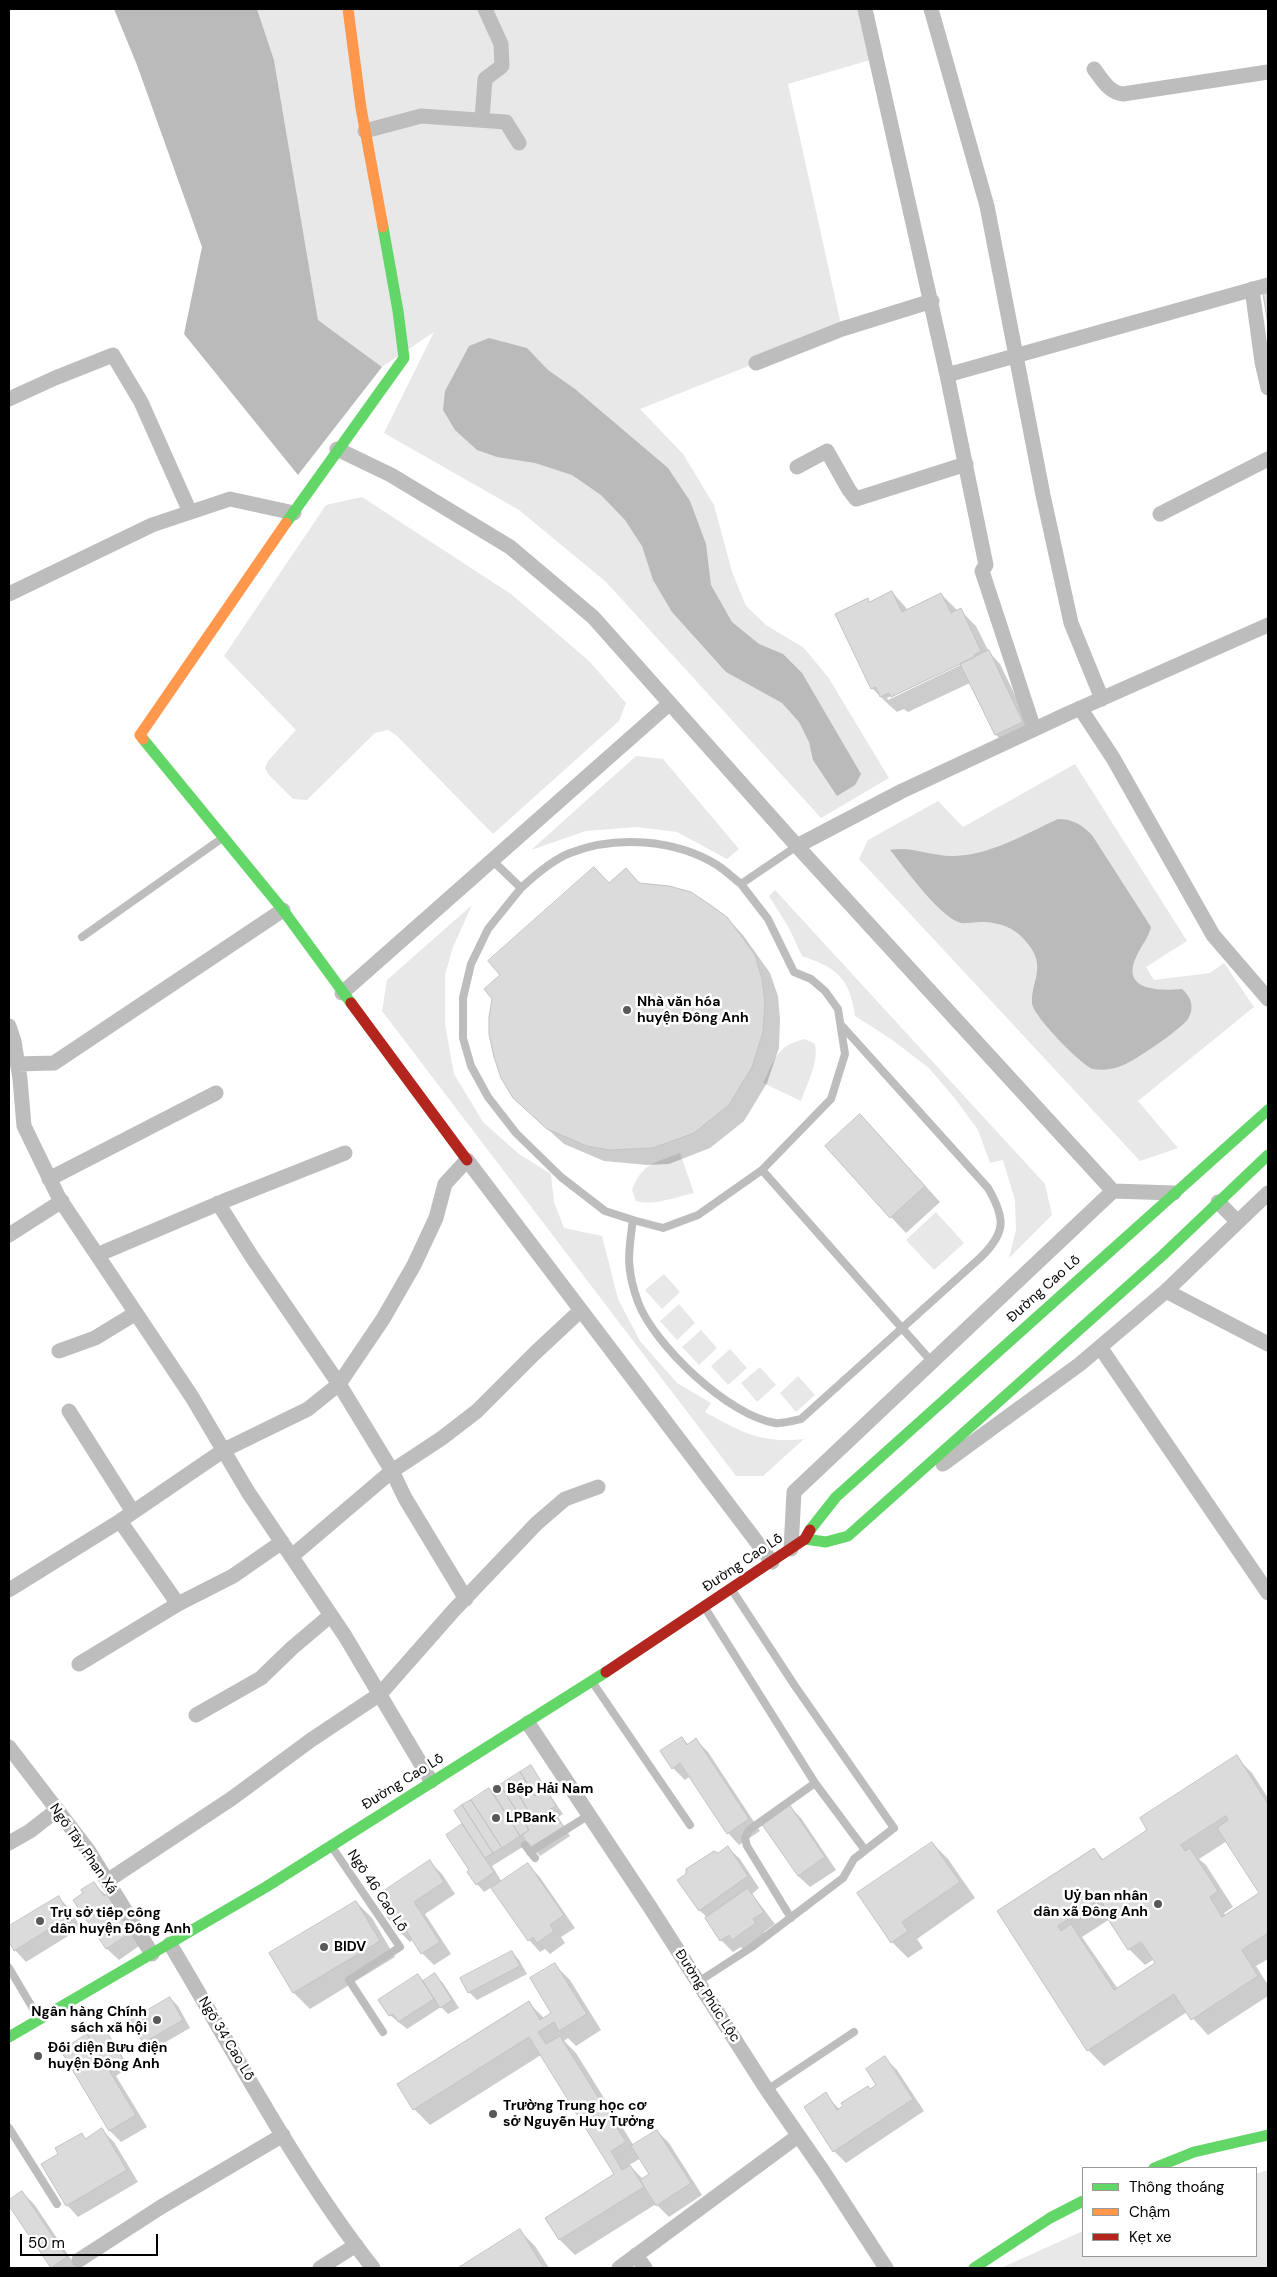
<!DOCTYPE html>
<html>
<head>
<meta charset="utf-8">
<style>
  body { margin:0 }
  #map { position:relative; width:1277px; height:2277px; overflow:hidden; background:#fff; font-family:"DM Sans",sans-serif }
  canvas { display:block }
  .frame { position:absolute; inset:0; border:10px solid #000; pointer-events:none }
  .legend { position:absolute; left:1082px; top:2167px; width:175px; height:90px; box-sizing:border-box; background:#fff; border:1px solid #999; margin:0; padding:6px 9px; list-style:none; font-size:15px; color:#000 }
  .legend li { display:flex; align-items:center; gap:10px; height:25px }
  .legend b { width:25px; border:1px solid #999 }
  .scale { position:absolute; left:20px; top:2234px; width:138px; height:22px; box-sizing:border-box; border:2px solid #000; border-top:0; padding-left:6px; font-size:15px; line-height:18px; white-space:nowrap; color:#000; -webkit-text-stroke:4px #fff; paint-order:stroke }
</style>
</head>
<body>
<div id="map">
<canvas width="1277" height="2277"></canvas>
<div class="frame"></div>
<ul class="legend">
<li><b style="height:6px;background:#63d668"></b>Thông thoáng</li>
<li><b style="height:6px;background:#ff974d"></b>Chậm</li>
<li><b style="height:6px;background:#b3261e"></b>Kẹt xe</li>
</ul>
<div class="scale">50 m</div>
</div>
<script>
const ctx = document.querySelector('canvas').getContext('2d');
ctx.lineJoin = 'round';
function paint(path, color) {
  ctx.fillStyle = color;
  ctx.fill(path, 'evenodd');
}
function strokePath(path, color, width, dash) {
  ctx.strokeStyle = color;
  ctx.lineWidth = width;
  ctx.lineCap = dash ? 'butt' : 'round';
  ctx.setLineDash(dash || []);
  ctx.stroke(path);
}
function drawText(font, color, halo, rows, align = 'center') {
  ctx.font = font + ' "DM Sans",sans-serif';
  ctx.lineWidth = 5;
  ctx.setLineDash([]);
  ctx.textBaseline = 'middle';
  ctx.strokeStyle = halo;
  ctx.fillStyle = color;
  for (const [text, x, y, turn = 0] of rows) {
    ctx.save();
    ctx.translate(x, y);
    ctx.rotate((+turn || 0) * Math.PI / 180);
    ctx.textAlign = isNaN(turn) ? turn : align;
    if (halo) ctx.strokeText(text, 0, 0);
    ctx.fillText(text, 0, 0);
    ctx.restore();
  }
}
const green = new Path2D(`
  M257 9H864L877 58 788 84 842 329 640 409 683 454 714 505 732 572 746 606 766 625 804 648 828 677 889 778 821 818 606 582 519 510 384 433 434 332 382 367 318 320 274 60Z
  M362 497 511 594 589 661 626 703 619 721 493 834 396 735 388 730 375 733 307 800 293 799 268 774 265 768 268 761 296 730 224 656 326 505Z
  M636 756 663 759 739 849 727 859 677 832 637 827 586 831 531 850Z
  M1075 764 1187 941 1146 967 1154 980 1210 973 1224 963 1254 1007 1138 1101 1178 1148 1140 1161 859 859 868 840 938 801 963 827Z
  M775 890 1045 1184 1052 1215 1009 1258 1016 1230 1015 1200 1003 1160 990 1163 978 1130 956 1100 929 1068 891 1039 855 1016C850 978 837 968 802 956L789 928 769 896Z
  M472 905 453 947 445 975V1024L454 1074 483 1122 519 1154 551 1174 554 1202 564 1228 602 1236 618 1299 640 1341 677 1383 711 1403 705 1412C741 1432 762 1444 804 1439L763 1476H736L382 1011 387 980Z
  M805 1039 815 1044C819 1062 807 1084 801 1101L763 1083C775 1059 777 1045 805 1039Z
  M680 1153 694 1193C676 1197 654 1206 636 1201L632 1190C642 1163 655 1163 680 1153Z
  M936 1212 964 1243 934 1270 906 1240Z
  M664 1274 680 1292 662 1309 645 1290Z
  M679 1304 695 1323 677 1340 660 1321Z
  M701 1330 717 1348 699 1365 682 1347Z
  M730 1349 747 1368 728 1385 711 1366Z
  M760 1367 776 1385 757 1402 741 1383Z
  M798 1376 815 1395 796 1412 780 1393Z
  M1268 2170V2268H1001L1083 2231V2256H1256V2174Z`);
const water = new Path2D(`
  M114 9H257L274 60 318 320 382 367 298 475 184 334 202 247 137 65Z
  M489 338 527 348 548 370 575 389 668 468 690 501 706 544 711 585 732 622 759 644 783 654 802 673 861 774 855 785 837 796 813 760 809 742 799 722 782 703 726 672 672 612 653 580 642 546 625 520 601 495 572 475 535 463 497 457 477 450 455 430 443 410 445 391 469 346Z
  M1058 819C1073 819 1082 825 1092 835L1151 927C1148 939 1142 944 1137 955 1119 991 1159 991 1182 989 1191 997 1195 1007 1188 1019 1181 1029 1135 1061 1123 1065 1115 1069 1102 1071 1093 1069 1082 1066 1032 1015 1032 1003 1031 983 1045 969 1031 948 1018 929 1003 922 980 922 974 922 966 924 961 923 938 916 906 869 890 850 912 846 932 857 954 856 991 855 1025 834 1058 819Z`);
const shadow = new Path2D(`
  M892 592 908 610 941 594 957 610H960L976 626 989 652 1000 664 1034 734 1008 747 996 735 970 683 908 712 904 709 897 712 888 704 872 688 867 600 870 603ZM970 658 971 660 888 700 887 698Z
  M626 870 641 884 727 918 743 935 770 973 778 996 780 1019 779 1048 767 1083 744 1121 710 1148 669 1164 648 1165 604 1161 564 1144 530 1113 610 884Z
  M876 1132 940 1202 906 1233 891 1217Z
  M682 1738 689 1745 696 1740 708 1752 760 1831 739 1845 728 1833 690 1776 685 1780 673 1768Z
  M1236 1757 1252 1773 1268 1798V1959L1256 1966 1268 1985V1996L1208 2035 1187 2012 1104 2066 1088 2050 999 1911 1094 1850 1104 1860 1149 1831ZM1227 1841 1261 1893 1226 1916 1224 1913 1233 1907 1206 1865 1199 1859ZM1110 1919 1129 1949 1145 1965 1154 1959 1157 1964 1118 1989 1082 1937Z
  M531 1767 563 1814 558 1817 570 1836 540 1856 529 1843 492 1866 502 1882 528 1865 539 1876 575 1928 561 1937 565 1943 550 1954 545 1949 540 1952 529 1940 492 1887 484 1892 477 1884 471 1871 447 1835 464 1824 489 1789 491 1792Z
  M789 1806 801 1818 836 1870 810 1887 798 1876Z
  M932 1843 948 1859 975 1898 917 1939 923 1948 908 1958 892 1942 859 1894Z
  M728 1848 740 1859 759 1888 752 1894 775 1924 764 1932 767 1936 744 1951 741 1947 733 1952 721 1940 708 1918 699 1910 718 1855Z
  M430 1862 442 1874 455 1894 425 1914 451 1954 434 1965 422 1953 414 1939 410 1942 398 1930Z
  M93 1883 119 1907 139 1946 119 1960 107 1949 75 1900Z
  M58 1897 70 1909 81 1928 26 1962 15 1950 9 1940V1927Z
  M356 1902 372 1918 395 1957 310 2009 294 1993 270 1954Z
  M512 1952 519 1960 527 1974 477 2000 469 1992Z
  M554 1964 570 1980 601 2030 576 2046 568 2038 564 2041 576 2053 634 2146 657 2131 669 2143 702 2195 669 2217 656 2204 575 2255 560 2240 616 2175 541 2055 430 2125 414 2109 529 2003 544 2018 553 2013ZM641 2158 651 2174 643 2179 629 2165Z
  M418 1975 424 1982 435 1975 443 1983 459 2008 448 2014 441 2007 407 2029 390 2015Z
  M170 1998 178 2006 190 2028 152 2050 144 2042Z
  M102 2027 109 2035 129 2067 116 2076 147 2127 121 2142 110 2131 62 2051Z
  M885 2058 897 2070 924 2111 846 2163 834 2151 825 2094 840 2110 878 2085Z
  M102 2130 114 2142 138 2182 78 2217 67 2205 81 2134 86 2139Z
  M22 2192 34 2204 77 2268 52 2267 9 2203Z
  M520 2231 535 2246 549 2268H460Z`);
const building = new Path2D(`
  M1268 293V325L1263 294Z
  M892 591 902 612 941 593 951 613 961 608 981 651 974 655 975 657 891 697 889 693 880 697 876 687 871 689 835 614 868 598 869 602Z
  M989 650 1023 722 995 735 960 664Z
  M594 867 609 883 626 868 639 883 669 886 691 892 709 904 727 917 742 937 755 955 762 979 765 1003 763 1032 752 1067 729 1105 694 1133 653 1148 609 1150 587 1146 547 1129 513 1098 501 1078 494 1057 489 1034V1017L492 999 484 989 500 975 488 961Z
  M860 1114 925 1186 890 1218 825 1146Z
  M682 1737 687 1745 696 1738 749 1819 727 1834 680 1763 672 1769 660 1751Z
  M1237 1755 1268 1804V1933L1242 1950 1258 1976 1191 2020 1174 1994 1087 2051 997 1911 1094 1848 1102 1860 1147 1830 1140 1818ZM1226 1816 1228 1820 1217 1828 1259 1893 1222 1917 1210 1897 1218 1891 1190 1848 1185 1851 1181 1845ZM1100 1899 1105 1908 1102 1910 1128 1950 1141 1942 1155 1963 1114 1990 1071 1924 1061 1931 1058 1926Z
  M531 1765 546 1789 535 1796 520 1772Z
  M520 1772 535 1796 546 1789 556 1806 534 1820 509 1779Z
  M509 1779 534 1820 526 1825 500 1785Z
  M500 1785 529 1830 520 1836 491 1790Z
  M489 1788 520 1836 502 1848 471 1800Z
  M471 1800 502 1848 493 1853 462 1805Z
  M789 1804 825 1857 798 1876 761 1823Z
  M462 1805 493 1853 485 1858 454 1811Z
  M551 1809 564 1827 531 1849 522 1835 529 1830 526 1825Z
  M462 1824 494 1872 476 1885 467 1872 469 1870 446 1835Z
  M932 1842 960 1882 902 1922 908 1931 891 1943 857 1893Z
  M728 1846 748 1876 699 1911 677 1880 686 1874V1869L714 1851 718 1853Z
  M430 1860 444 1882 414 1902 440 1942 421 1954 404 1927 397 1931 375 1897Z
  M528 1863 564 1915 550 1925 554 1931 537 1943 533 1937 528 1941 491 1888Z
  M94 1882 104 1896 107 1894 128 1925 124 1928 129 1934 106 1949 73 1900 83 1893 81 1890Z
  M748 1888 764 1912 753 1919 756 1923 732 1940 729 1935 720 1941 705 1918Z
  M59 1896 70 1916 14 1951 9 1942V1926Z
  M356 1901 380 1941 293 1993 269 1953Z
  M512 1951 520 1966 468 1993 460 1978Z
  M555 1963 587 2014 559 2031 554 2022 538 2032 546 2044 560 2036 626 2142 611 2151 622 2170 630 2165 644 2187 559 2240 545 2218 614 2174 529 2037 413 2110 397 2084 529 2001 540 2020 551 2013 530 1978Z
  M435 1973 452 2000 440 2008 423 1981Z
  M418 1974 434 1999 398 2022 393 2014 389 2016 378 2000Z
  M170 1997 183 2020 143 2043 131 2020Z
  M102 2025 123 2059 108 2068 87 2034Z
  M87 2034 136 2115 109 2131 61 2051Z
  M885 2056 913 2099 833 2152 804 2107 826 2092 837 2110 843 2106 841 2103 868 2086 870 2089 876 2085 866 2069Z
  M102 2128 127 2170 66 2206 41 2164 58 2154 55 2148 82 2133 85 2139Z
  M657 2130 691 2183 656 2206 640 2180 649 2174 631 2146Z
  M22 2191 67 2257 51 2268 9 2206V2200Z
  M520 2229 544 2268H458Z`);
const lane = new Path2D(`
  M492 860 521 888C535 875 552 860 570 853 615 835 675 839 717 865 725 870 733 878 741 884
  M521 888 488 929 471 964 463 998V1038L471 1066 488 1097 516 1133 561 1177 605 1211 633 1220 663 1228 698 1215 762 1170 831 1099 845 1054 838 1009 825 991 811 979 794 972 768 919 741 884 797 846
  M82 937 221 839
  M762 1170 932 1362
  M633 1220C628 1254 626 1269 638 1302 654 1345 729 1416 775 1423 782 1424 793 1421 801 1419L980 1258C1006 1233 1006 1219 988 1188L842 1026
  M705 1608 815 1783 865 1850
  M593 1683 690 1825
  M525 1845 535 1858
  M332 1847 400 1947 349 1980 383 2032
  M530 1852 589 1815
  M791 1918 747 1846 745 1838 749 1830 815 1783
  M9 1968 38 2017
  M698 1982 752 1947 843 1878 854 1859 894 1828 795 1686 732 1590
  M767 2090 854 2032
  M9 2128 57 2204`);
const street = new Path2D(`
  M865 9 947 375 986 565 982 571 1034 729
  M931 9 987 206 1043 495 1071 623 1102 699
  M1094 69C1102 79 1109 93 1123 94L1268 72
  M482 119 485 79 502 66 501 44 485 9
  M365 131 421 116 506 122 519 143
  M1252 289 1262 362 1268 388
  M756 363 842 329 932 301
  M947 375 1268 285
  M9 399 55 378 113 355 141 402 190 512
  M337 449 391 475 510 547 593 617 797 846 1113 1191
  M797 467 827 451 849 490 856 499 966 464
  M1160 514 1268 459
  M9 594 152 525 230 499 294 513
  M1080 708 1113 758 1213 935 1268 999
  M797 846 902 791 1067 714 1268 625
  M342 993 669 704
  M9 1026 14 1041 20 1079 24 1126 59 1198 192 1397 248 1492 345 1636 431 1781
  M17 1064 54 1063 283 910
  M49 1179 216 1093
  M1218 1202 1238 1222
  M218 1203 252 1257 339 1384 392 1471 292 1556
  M9 1235 62 1201
  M97 1255 229 1199 345 1153
  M1166 1291 1268 1344
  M1100 1347 1268 1593
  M59 1351 95 1338 136 1313
  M69 1411 133 1512
  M943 1464 1080 1364 1166 1291 1268 1193
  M791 1549 794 1492 1113 1191 1174 1193
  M9 1590 120 1521 224 1450 308 1409 339 1384 383 1319 414 1265 436 1218 445 1184 467 1160 772 1562
  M466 1599 405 1498 392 1471 442 1438 477 1411 535 1353 580 1311
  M178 1604 233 1576 282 1542
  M79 1664 178 1604 120 1521
  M196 1715 261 1678 292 1648 331 1615
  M528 1723 650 1907 767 2090 823 2171 886 2268
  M9 1747 88 1850 152 1954
  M9 1843 30 1831 57 1810
  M107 1881 231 1799 311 1740 380 1694 454 1610 537 1523 565 1499 598 1487
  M170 1944C234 2051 296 2170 373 2268
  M636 2255 645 2268
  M79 2260 161 2207 283 2135
  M320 2268 356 2245
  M619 2268 798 2136`);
const fast = new Path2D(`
  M286 523 404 358 398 311 383 227
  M143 739 283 910 351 1003
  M810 1530 836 1497 1268 1110
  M805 1539 826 1542 848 1536 1163 1255 1268 1155
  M9 2037 266 1887 606 1672
  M1154 2168 1194 2152 1268 2135
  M974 2268 1050 2218 1083 2201`);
const slow = new Path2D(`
  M348 9 361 108 383 227
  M143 739 140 735 286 523`);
const jam = new Path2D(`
  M351 1003 467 1160
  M606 1672 805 1539 810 1530`);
const markers = [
  [627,1010,5,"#595959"],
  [497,1789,5,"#595959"],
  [496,1818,5,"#595959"],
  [1158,1904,5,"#595959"],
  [40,1921,5,"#595959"],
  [324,1947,5,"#595959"],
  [157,2020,5,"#595959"],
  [38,2056,5,"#595959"],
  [493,2114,5,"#595959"]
];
const poiNames = [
  ["Nhà văn hóa",637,1002],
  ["huyện Đông Anh",637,1018],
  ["Bếp Hải Nam",507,1789],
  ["LPBank",506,1818],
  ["Uỷ ban nhân",1148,1896,"right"],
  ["dân xã Đông Anh",1148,1912,"right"],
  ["Trụ sở tiếp công",50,1913],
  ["dân huyện Đông Anh",50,1929],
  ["BIDV",334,1947],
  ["Ngân hàng Chính",147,2012,"right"],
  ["sách xã hội",147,2028,"right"],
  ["Đối diện Bưu điện",48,2048],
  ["huyện Đông Anh",48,2064],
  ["Trường Trung học cơ",503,2106],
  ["sở Nguyễn Huy Tưởng",503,2122]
];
const streetNames = [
  ["Đường Cao Lỗ",1044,1289,-42],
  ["Đường Cao Lỗ",743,1563,-34],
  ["Đường Cao Lỗ",403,1782,-32],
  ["Ngõ Tây Phan Xá",83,1849,55],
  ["Ngõ 46 Cao Lỗ",377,1891,56],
  ["Đường Phúc Lộc",707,1996,57],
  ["Ngõ 34 Cao Lỗ",226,2039,59]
];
paint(green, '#e8e8e8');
paint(water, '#bababa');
paint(shadow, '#0003');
paint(building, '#dbdbdb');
strokePath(building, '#c3c3c3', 1);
strokePath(lane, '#bdbdbd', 8);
strokePath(street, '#bdbdbd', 15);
strokePath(fast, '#63d668', 11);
strokePath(slow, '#ff974d', 11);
strokePath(jam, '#b3261e', 11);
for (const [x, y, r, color] of markers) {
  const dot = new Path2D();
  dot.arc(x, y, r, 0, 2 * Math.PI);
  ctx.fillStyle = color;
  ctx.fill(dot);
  strokePath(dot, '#fff', 2);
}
drawText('bold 14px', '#000', '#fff', poiNames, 'left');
drawText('14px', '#000', '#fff', streetNames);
</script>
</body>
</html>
